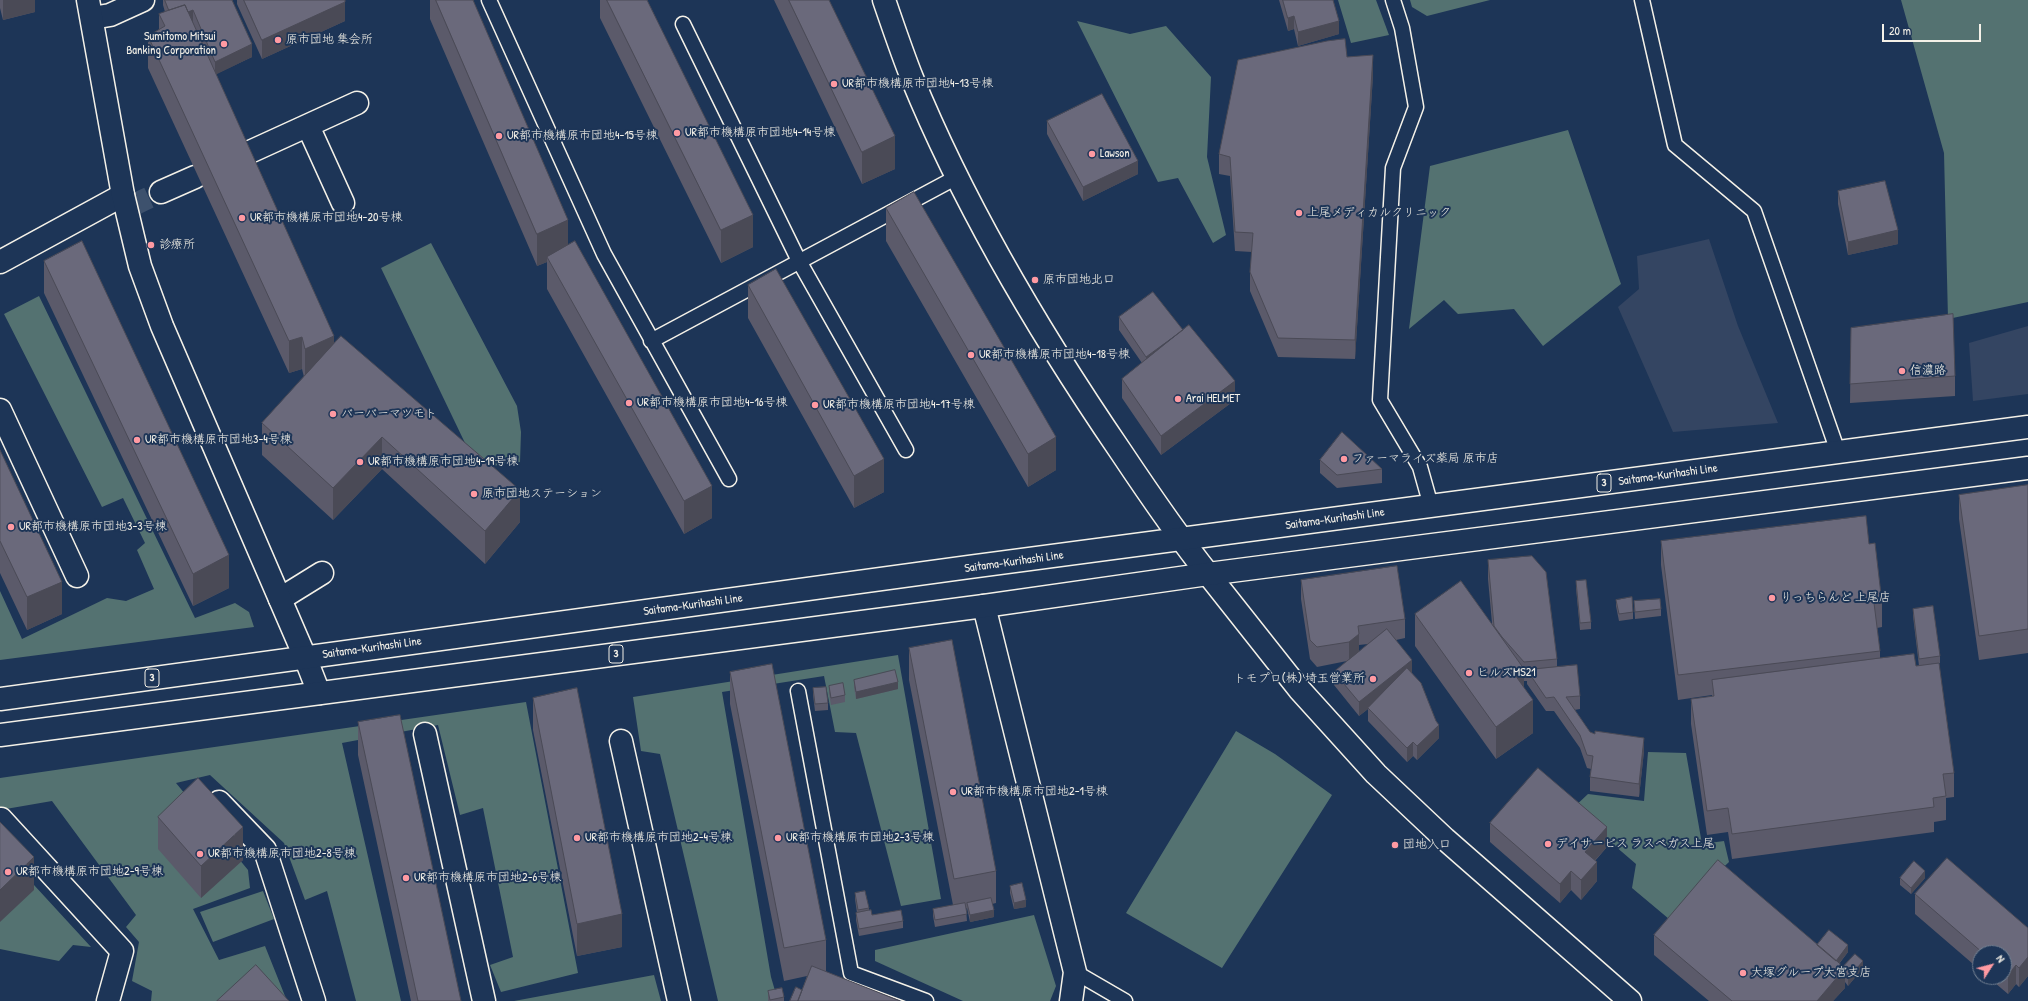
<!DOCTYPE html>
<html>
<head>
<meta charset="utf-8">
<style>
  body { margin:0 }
  #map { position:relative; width:2028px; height:1001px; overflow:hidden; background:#1d3557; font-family:"Patrick Hand",sans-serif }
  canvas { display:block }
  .north { position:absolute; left:1972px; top:945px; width:40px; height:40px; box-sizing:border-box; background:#1d3557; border:1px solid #738091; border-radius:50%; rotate:54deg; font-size:11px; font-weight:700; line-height:16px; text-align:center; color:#f4f1e8 }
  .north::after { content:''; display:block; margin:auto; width:14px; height:18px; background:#ff9aa2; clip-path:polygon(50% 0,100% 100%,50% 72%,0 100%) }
  .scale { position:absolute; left:1882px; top:24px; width:99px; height:18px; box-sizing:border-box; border:2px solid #f4f1e8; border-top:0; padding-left:5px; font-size:12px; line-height:14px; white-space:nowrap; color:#f4f1e8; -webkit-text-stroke:3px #1d3557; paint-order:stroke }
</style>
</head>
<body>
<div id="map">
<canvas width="2028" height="1001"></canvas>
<div class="north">N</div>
<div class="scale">20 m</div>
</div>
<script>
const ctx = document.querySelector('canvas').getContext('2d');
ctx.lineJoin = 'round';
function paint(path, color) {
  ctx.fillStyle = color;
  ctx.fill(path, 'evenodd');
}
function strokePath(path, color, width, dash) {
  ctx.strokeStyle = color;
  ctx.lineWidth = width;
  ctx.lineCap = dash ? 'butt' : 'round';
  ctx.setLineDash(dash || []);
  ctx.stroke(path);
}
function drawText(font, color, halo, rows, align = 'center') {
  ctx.font = font + ' "Patrick Hand","Klee One",sans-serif';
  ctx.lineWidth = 4;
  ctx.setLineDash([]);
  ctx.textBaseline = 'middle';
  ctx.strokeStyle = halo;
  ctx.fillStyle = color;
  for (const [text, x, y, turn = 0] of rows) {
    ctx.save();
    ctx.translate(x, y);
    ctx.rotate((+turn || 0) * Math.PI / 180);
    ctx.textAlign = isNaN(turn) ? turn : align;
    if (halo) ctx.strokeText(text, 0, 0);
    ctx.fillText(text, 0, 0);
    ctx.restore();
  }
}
const built = new Path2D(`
  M1709 239 1738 326 1778 423 1673 432 1618 307 1639 289 1637 256Z
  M2028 326V394L1973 401 1969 343Z`);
const green = new Path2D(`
  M1338 0H1376L1389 35 1351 43Z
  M1410 0H1490L1427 16 1412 7Z
  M1901 0H2028V302L1948 319 1944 153Z
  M1077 21 1130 34 1166 26 1211 77 1207 157 1226 235 1213 243 1178 178 1158 182Z
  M1568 130 1621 284 1543 346 1514 309 1458 314 1444 300 1409 329 1430 166Z
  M431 243 517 406 521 432 520 462 492 466 465 443 381 268Z
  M39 296 195 618 235 603 249 612 254 627 0 660V591L22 639 107 598 126 601 154 589 137 550 145 543 123 498 102 507 4 314Z
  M898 655 941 899 901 906 856 733 835 732 824 676 722 692 771 977 778 1001H718L660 754 641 751 633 697Z
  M526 702 578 973 501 992 490 965 513 957 483 808 460 815 438 725 342 743 401 1001H356L327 891 305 900 284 843 210 775 176 783 248 870 250 888 193 909 219 960 265 946 287 1001H151L152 991 132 981 139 942 126 927 136 915 52 801 0 810V778Z
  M1236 731 1275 754 1332 795 1222 968 1126 913Z
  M1648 752 1686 753 1702 844 1724 841 1729 862 1669 919 1632 888 1636 864 1572 809 1588 794 1644 801Z
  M0 848 91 947 73 945 59 961 0 949Z
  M263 891 274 919 213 942 200 912Z
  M1034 915 1056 986 1050 1001H963L875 961V950Z
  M654 975 661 1001H514Z`);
const minorTunnel = new Path2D(`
  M129 207 161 192`);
const service = new Path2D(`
  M489 0 604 254 729 479
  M1393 0 1402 28 1416 107 1393 168 1380 400 1420 467 1431 506
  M1642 0 1675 145 1754 211 1838 452
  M683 24 799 261 906 450
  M651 341 957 177
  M798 691 851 973 926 1001
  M1075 972 1125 1001`);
const minor = new Path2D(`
  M92 18 110 15 143 0
  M308 126 343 203
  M241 156 357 103
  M161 192 195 177
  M0 262 123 195
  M0 410 77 576
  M1208 574 1299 689 1376 774 1445 839 1630 1001
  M280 599 322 573
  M984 606 1075 972 1071 1001
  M305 657 319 693
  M425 734 484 1001
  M621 741 679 1001
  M219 802 265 850 314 1001
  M1 819 122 951 108 1001`);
const tertiary = new Path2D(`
  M88 0 123 195 140 266 162 326 305 657
  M884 0C893 26 902 53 912 78 966 210 1041 335 1121 452 1149 494 1177 535 1208 574`);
const primary = new Path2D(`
  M0 699 969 567 2028 427
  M0 735 984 606 1208 574 2028 468`);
const wall = new Path2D(`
  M0 0H35V12L3 20 0 8Z
  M163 0H232L252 57 216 74 334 343 520 522 485 564 382 469 333 520 262 455V423L304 377 302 369 289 373 148 68V36L159 30V14L165 12 163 5Z
  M237 0H345V21L262 59 237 4Z
  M430 0H473L568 245 712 518 684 534 547 289V262L537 266 430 19Z
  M600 0H647L753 247 721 263 600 18Z
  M774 0H829L895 169 862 184Z
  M1279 0H1333L1339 34 1298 46 1294 29 1288 31Z
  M1347 57 1373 75 1355 359 1278 357 1250 291V272L1252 252 1235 251 1230 176 1219 174V154Z
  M1047 121 1138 174 1083 201 1047 134Z
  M1838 191 1898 244 1848 255 1838 204Z
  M886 208 1056 470 1028 487 886 241Z
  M44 261 229 588 193 606 44 293Z
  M748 285 884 492 854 508 748 318Z
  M1119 317 1235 400 1161 455 1122 398V379L1142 363 1119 330Z
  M1851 328 1955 376V396L1850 403Z
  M0 450 62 614 27 630 0 573Z
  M1320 460 1382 469V483L1337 488 1320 473Z
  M2028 485V653L1979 660 1959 519V495Z
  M1661 541 1869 544 1882 603V627L1877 628 1880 651V658L1916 666H1919L1913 616V609L1940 656V663L1931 664 1954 773V797L1946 798V820L1934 822V832L1732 859 1728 832 1707 835 1691 724V699L1712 697V695L1678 700 1661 565Z
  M1488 560 1557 659V667L1580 696V709L1574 710 1590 732 1595 734 1644 751 1639 797 1590 791V777L1591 769 1587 768 1580 748 1554 711H1546L1527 684V681H1524V688L1533 733 1496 759 1415 646V614L1492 623 1488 579Z
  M1301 580 1405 619V638L1396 640 1412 673 1439 738 1417 760 1413 756 1407 762 1368 721V709L1359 716 1334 685V672L1347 661 1317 667 1310 659 1301 599ZM1368 644 1359 652V645Z
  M1576 581 1591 622V629L1580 630 1576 588Z
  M1616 600 1633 612V619L1619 621 1616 606Z
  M1634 601 1661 609V616L1635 619Z
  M909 648 996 871V903L992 904 994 917 970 922 967 908 966 909 967 921 935 927 933 916V909L953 905 909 680Z
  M730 672 826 940V971L802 990 807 976 784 981 730 704Z
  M854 680 898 689 856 699 854 687Z
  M829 686 845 695V702L831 705 829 693Z
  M813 688 828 703V710L815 711 813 695Z
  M533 698 622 947 577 956 533 730Z
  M358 722 461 1001H411L358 755Z
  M158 817 243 860 201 898 158 849Z
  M1490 823 1607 847 1595 861 1597 881 1581 900 1571 890 1560 903 1490 842Z
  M1900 878H1925L1911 894 1900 885Z
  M1010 886 1026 907 1014 909 1010 893Z
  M855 893 869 908V911L872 915 903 921V928L859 936 856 920V913H857L855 899Z
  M1915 894 2028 928V976L2019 987 2016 984 2008 994 1988 977H2004V953H1980V970L1915 914Z
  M1654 935 1817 945 1848 952 1839 964 1843 967 1863 968 1848 986 1845 982V988L1833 1001H1709L1654 955Z
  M768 991 784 997V1001H768Z`);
const shadedWall = new Path2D(`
  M3 0H35V12L3 20Z
  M345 2V21L262 59V40Z
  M193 10V24L171 18Z
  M1294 16V29L1288 31V18Z
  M1339 21V34L1298 46V32Z
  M252 44V57L215 75V62Z
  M1373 55V75L1355 359V340Z
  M895 136V169L862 184V152Z
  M1138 161V174L1083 201V187Z
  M753 215V247L721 263V230Z
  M568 220V252L547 257V262L537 266V234Z
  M1898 230V244L1848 255V242Z
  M1183 331 1146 370V357Z
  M334 336V368L305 381V349Z
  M302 337V369L289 373V341Z
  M1235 381V400L1161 455V436Z
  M382 437V469L333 520V488Z
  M1056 437V470L1028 487V454Z
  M884 459V492L854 508V476Z
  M712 486V518L684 534V501Z
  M520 490V522L485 564V531Z
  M229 555V588L193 606V574Z
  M62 582V614L27 630V597Z
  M1359 634V653L1349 661V642Z
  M1412 660V673L1368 708V709L1359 716V702Z
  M1524 669V701L1515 675Z
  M898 682V689L856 699V692Z
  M1533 700V733L1496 759V727Z
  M1439 725V738L1417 760V746Z
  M1644 738V751L1639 797V784Z
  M1413 742V756L1407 762V748Z
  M243 827V860L201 898V866Z
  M1607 827V847L1585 871V852Z
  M34 857V890L0 922V890Z
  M1597 862V881L1581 900V880Z
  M1571 871V890L1560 903V884Z
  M1925 871V878L1911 894V888Z
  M1026 900V907L1014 909V903Z
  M994 910V917L970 922V915Z
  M622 914V947L577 956V924Z
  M1848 945V952L1832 972V965Z
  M2028 957V976L2019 987V968Z
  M1863 961V968L1848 986V979Z
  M2016 965V984L2008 994V975Z
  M1845 968V988L1833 1001H1817Z`);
const building = new Path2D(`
  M165 0H232L252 44 215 62 193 10 188 12 185 5 169 10Z
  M244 0H345V2L262 40Z
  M436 0H473L568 220 537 234Z
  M607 0H647L753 215 721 230Z
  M789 0H829L895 136 862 152Z
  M1283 0H1333L1339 21 1298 32 1294 16 1288 18Z
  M185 5 334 336 305 349 302 337 289 341 148 36 165 26 159 14Z
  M1345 39 1347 57 1373 55 1355 340 1278 338 1250 272 1253 233 1235 232 1230 157 1219 154 1238 60 1327 41Z
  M1102 94 1138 161 1083 187 1047 121Z
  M1885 181 1898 230 1848 242 1838 191Z
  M914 192 1056 437 1028 454 886 208Z
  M82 241 229 555 193 574 44 261Z
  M575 241 712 486 684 501 547 257Z
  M776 269 884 459 854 476 748 285Z
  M1153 292 1183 330 1146 357 1119 317Z
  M1953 314 1955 376 1850 384 1851 328Z
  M1189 325 1235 381 1161 436 1122 379Z
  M341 336 520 490 485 531 382 437 333 488 262 423Z
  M1342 432 1382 469 1337 475 1320 460Z
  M0 450 62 582 27 597 0 541Z
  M2028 485V629L1979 636 1959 495Z
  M1866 516 1869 544 1875 543 1882 603H1874L1880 651 1678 675 1661 541Z
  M1532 556 1546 572 1557 659 1524 662 1502 637 1494 626 1488 560Z
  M1397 566 1405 619 1358 626 1359 634 1349 642 1317 647 1310 640 1301 580Z
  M1586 580 1591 622 1580 623 1576 581Z
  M1461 581 1524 669 1515 675 1533 700 1496 727 1415 614Z
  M1632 597 1633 612 1619 614 1616 600Z
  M1660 599 1661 609 1635 612 1634 601Z
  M1933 606 1940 656 1919 659 1913 609Z
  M1387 629 1412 660 1359 702 1334 672Z
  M952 640 996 871 954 879 909 648Z
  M1914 654 1916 666 1939 663 1954 773 1943 774 1946 796 1933 798 1934 807 1732 834 1728 808 1707 811 1691 699 1714 696 1712 680Z
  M772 664 826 940 784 948 730 672Z
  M1577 665 1580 696 1566 697 1590 732 1595 734V731L1644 738 1639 784 1590 777 1593 756 1587 755 1580 735 1554 697 1546 698 1527 670Z
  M1407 668 1421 683 1436 721 1439 725 1417 746 1413 742 1407 748 1368 708Z
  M895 670 898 682 856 692 854 680Z
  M843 683 845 695 831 698 829 686Z
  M826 687 828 703 815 704 813 688Z
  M577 688 622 914 577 924 533 698Z
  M400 715 461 1001H418L358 722Z
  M1538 768 1607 827 1585 852 1597 862 1581 880 1571 871 1560 884 1490 823Z
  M198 778 243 827 201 866 158 817Z
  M0 822 34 857 0 890Z
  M1947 858 2028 928V957L2019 968 2016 965 2008 975 2004 971V953H1983L1915 894Z
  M1718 860 1845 968 1817 1001H1732L1654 935Z
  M1914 861 1925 871 1911 888 1900 878Z
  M1022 883 1026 900 1014 903 1010 886Z
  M865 891 869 908 858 910 855 893Z
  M991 898 994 910 970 915 967 903Z
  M965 903 967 914 935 920 933 909Z
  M871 910 872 915 901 910 903 921 859 929 856 913Z
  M1829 930 1848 945 1836 961 1817 945Z
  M1855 954 1863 961 1848 979 1845 976V968L1843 967Z
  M256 965 289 1001H217Z
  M812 966 900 1001H798Z
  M796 987 802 990 798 1001H790Z
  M782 988 784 997 770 1000 768 991Z`);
const markers = [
  [278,40,4,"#ff9aa2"],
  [224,44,4,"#ff9aa2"],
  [834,84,4,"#ff9aa2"],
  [677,133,4,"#ff9aa2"],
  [499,136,4,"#ff9aa2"],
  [1092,154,4,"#ff9aa2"],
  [1299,213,4,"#ff9aa2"],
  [242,218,4,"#ff9aa2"],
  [151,245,4,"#ff9aa2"],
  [1035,280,4,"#ff9aa2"],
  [971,355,4,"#ff9aa2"],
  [1902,371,4,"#ff9aa2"],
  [1178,399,4,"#ff9aa2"],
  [629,403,4,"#ff9aa2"],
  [815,405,4,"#ff9aa2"],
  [333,414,4,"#ff9aa2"],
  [137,440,4,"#ff9aa2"],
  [1344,459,4,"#ff9aa2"],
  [360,462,4,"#ff9aa2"],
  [474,494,4,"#ff9aa2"],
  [11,527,4,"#ff9aa2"],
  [1772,598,4,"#ff9aa2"],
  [1469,673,4,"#ff9aa2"],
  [1373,679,4,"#ff9aa2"],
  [953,792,4,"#ff9aa2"],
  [577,838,4,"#ff9aa2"],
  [778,838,4,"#ff9aa2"],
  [1548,844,4,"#ff9aa2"],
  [1395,845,4,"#ff9aa2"],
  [200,854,4,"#ff9aa2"],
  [8,872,4,"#ff9aa2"],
  [406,878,4,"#ff9aa2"],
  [1743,973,4,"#ff9aa2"]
];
const shields = [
  [1604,483,14],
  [616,654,14],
  [152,678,14]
];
const shieldNames = [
  ["3",1604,483],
  ["3",616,654],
  ["3",152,678]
];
const poiNames = [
  ["Sumitomo Mitsui",216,37,"right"],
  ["Banking Corporation",216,51,"right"],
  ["原市団地 集会所",286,40],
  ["UR都市機構原市団地4-13号棟",842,84],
  ["UR都市機構原市団地4-14号棟",685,133],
  ["UR都市機構原市団地4-15号棟",507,136],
  ["Lawson",1100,154],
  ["上尾メディカルクリニック",1307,213],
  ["UR都市機構原市団地4-20号棟",250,218],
  ["診療所",159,245],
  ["原市団地北口",1043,280],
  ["UR都市機構原市団地4-18号棟",979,355],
  ["信濃路",1910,371],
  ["Arai HELMET",1186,399],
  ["UR都市機構原市団地4-16号棟",637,403],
  ["UR都市機構原市団地4-17号棟",823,405],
  ["バーバーマツモト",341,414],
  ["UR都市機構原市団地3-4号棟",145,440],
  ["ファーマライズ薬局 原市店",1352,459],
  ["UR都市機構原市団地4-19号棟",368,462],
  ["原市団地ステーション",482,494],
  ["UR都市機構原市団地3-3号棟",19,527],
  ["りっちらんど 上尾店",1780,598],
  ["ヒルズMS21",1477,673],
  ["トモプロ(株) 埼玉営業所",1365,679,"right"],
  ["UR都市機構原市団地2-1号棟",961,792],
  ["UR都市機構原市団地2-4号棟",585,838],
  ["UR都市機構原市団地2-3号棟",786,838],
  ["デイサービス ラスベガス上尾",1556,844],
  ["団地入口",1403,845],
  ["UR都市機構原市団地2-8号棟",208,854],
  ["UR都市機構原市団地2-9号棟",16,872],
  ["UR都市機構原市団地2-6号棟",414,878],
  ["大塚グループ大宮支店",1751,973]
];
const streetNames = [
  ["Saitama-Kurihashi Line",1668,475,-8],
  ["Saitama-Kurihashi Line",1335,519,-8],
  ["Saitama-Kurihashi Line",1014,562,-8],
  ["Saitama-Kurihashi Line",693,605,-8],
  ["Saitama-Kurihashi Line",372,648,-8]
];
paint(built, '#344562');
paint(green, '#547271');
strokePath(minorTunnel, '#3d516d', 22, [22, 11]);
strokePath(service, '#f4f1e8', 17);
strokePath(minor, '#f4f1e8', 25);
strokePath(tertiary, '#f4f1e8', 25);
strokePath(primary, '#f4f1e8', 25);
strokePath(service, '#1d3557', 14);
strokePath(minor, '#1d3557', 22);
strokePath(tertiary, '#1d3557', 22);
strokePath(primary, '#1d3557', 22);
paint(wall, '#5b5a6a');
paint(shadedWall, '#4a4a56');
paint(building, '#6a697b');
strokePath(building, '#4a4a56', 1);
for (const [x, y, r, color] of markers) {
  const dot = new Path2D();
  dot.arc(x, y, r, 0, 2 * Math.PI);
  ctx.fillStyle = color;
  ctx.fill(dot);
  strokePath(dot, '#1d3557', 1.5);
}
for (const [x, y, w] of shields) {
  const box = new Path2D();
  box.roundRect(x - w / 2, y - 9, w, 18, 3);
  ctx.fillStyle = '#1d3557';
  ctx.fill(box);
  strokePath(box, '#f4f1e8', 1);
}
drawText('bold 11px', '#f4f1e8', null, shieldNames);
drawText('12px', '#f4f1e8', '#1d3557', poiNames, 'left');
drawText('12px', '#f4f1e8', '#1d3557', streetNames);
</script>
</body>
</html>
